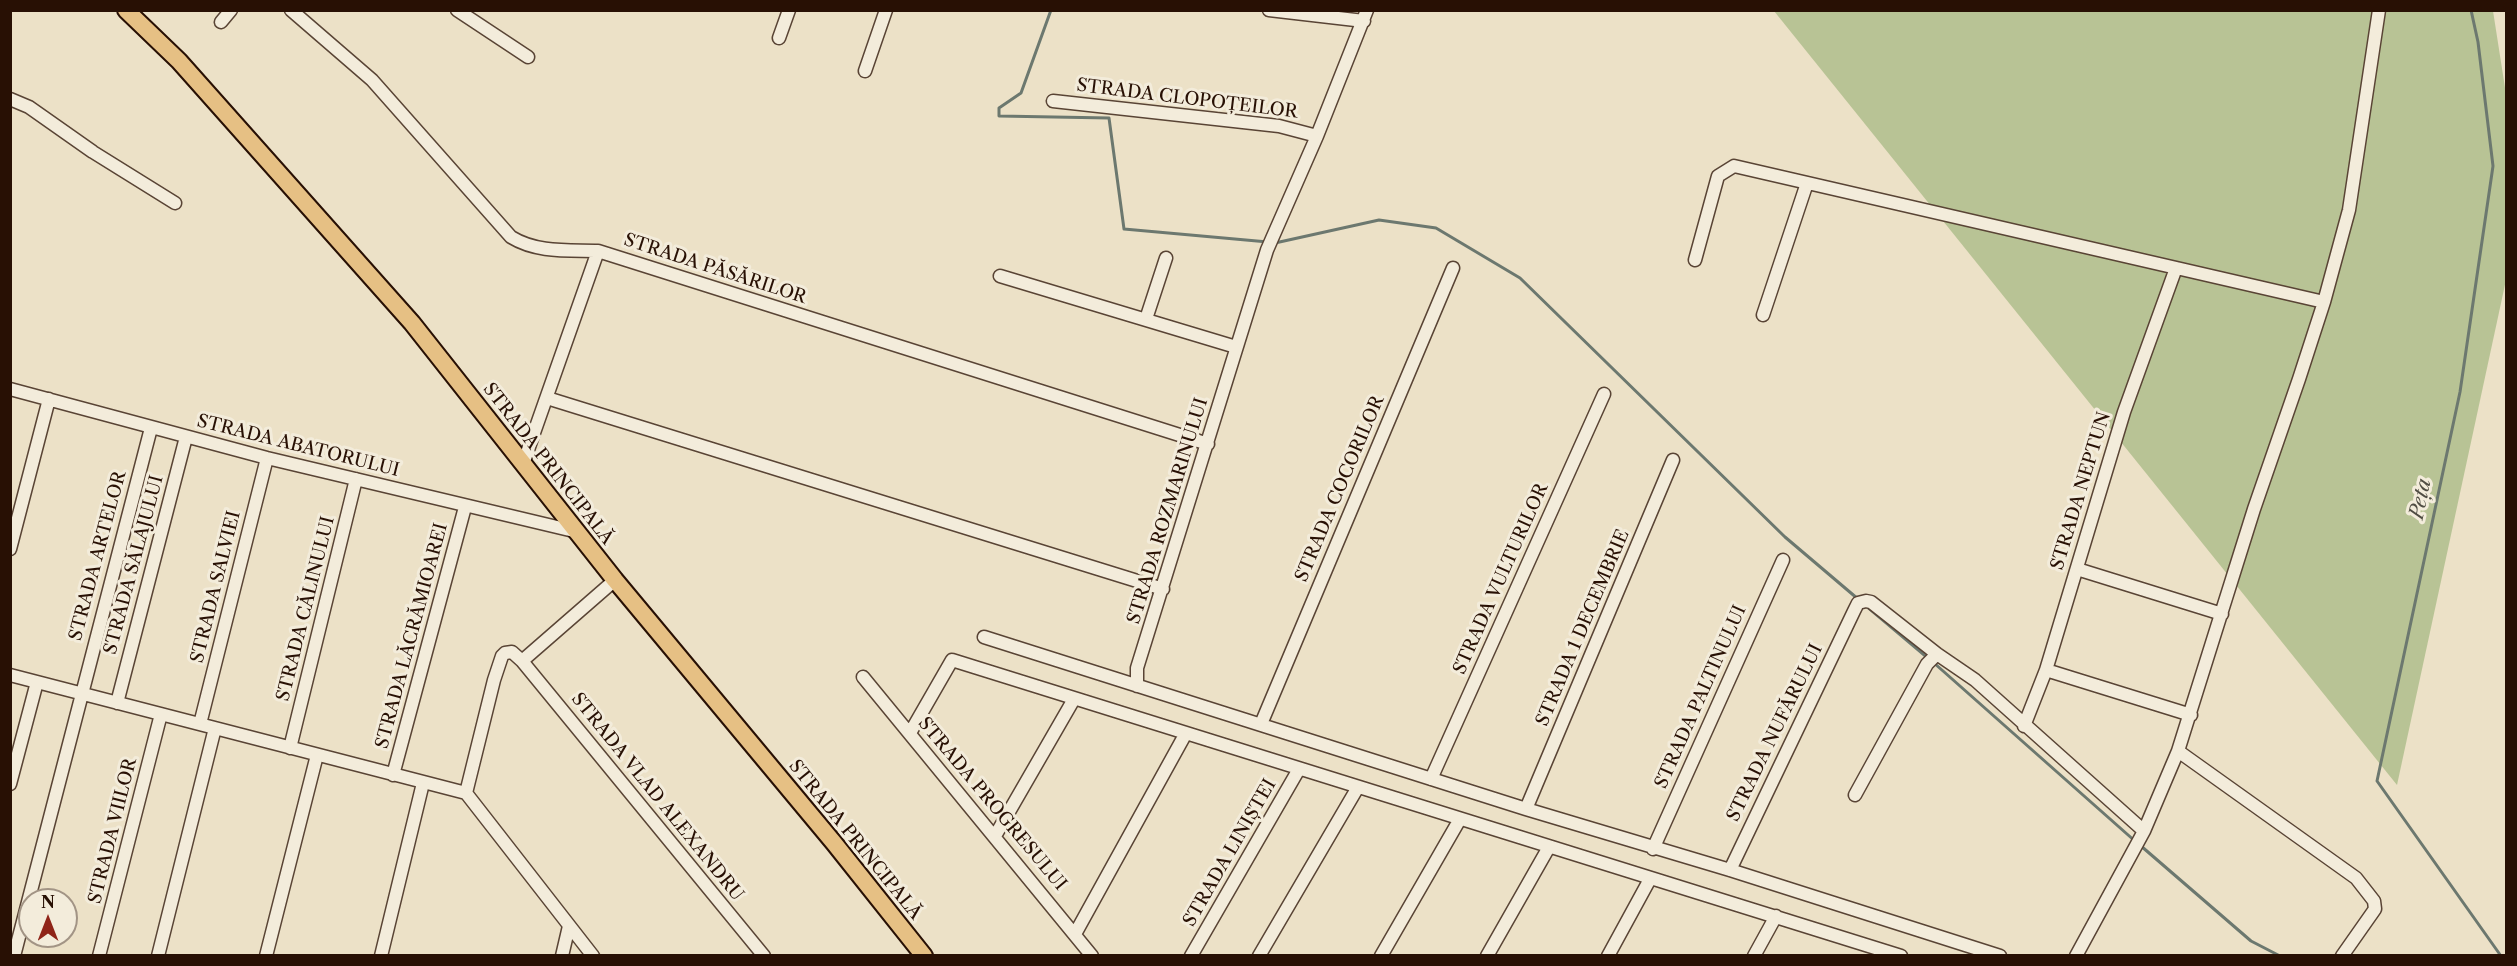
<!DOCTYPE html>
<html>
<head>
<meta charset="utf-8">
<style>
  body { margin:0 }
  #map { position:relative; width:2517px; height:966px; overflow:hidden; background:#ece1c7; font-family:"Libre Caslon Text",serif }
  canvas { display:block }
  .frame { position:absolute; inset:0; border:12px solid #281004; pointer-events:none }
  .north { position:absolute; left:18px; top:888px; width:60px; height:60px; box-sizing:border-box; background:#f3ecdb; border:2px solid #a29485; border-radius:50%; rotate:0deg; font-size:16px; font-weight:700; line-height:24px; text-align:center; color:#281004 }
  .north::after { content:''; display:block; margin:auto; width:21px; height:27px; background:#8f2418; clip-path:polygon(50% 0,100% 100%,50% 72%,0 100%) }
</style>
</head>
<body>
<div id="map">
<canvas width="2517" height="966"></canvas>
<div class="frame"></div>
<div class="north">N</div>
</div>
<script>
const ctx = document.querySelector('canvas').getContext('2d');
ctx.lineJoin = 'round';
function paint(path, color) {
  ctx.fillStyle = color;
  ctx.fill(path, 'evenodd');
}
function strokePath(path, color, width, dash) {
  ctx.strokeStyle = color;
  ctx.lineWidth = width;
  ctx.lineCap = dash ? 'butt' : 'round';
  ctx.setLineDash(dash || []);
  ctx.stroke(path);
}
function drawText(font, color, halo, rows, align = 'center') {
  ctx.font = font + ' "Libre Caslon Text",serif';
  ctx.lineWidth = 6;
  ctx.setLineDash([]);
  ctx.textBaseline = 'middle';
  ctx.strokeStyle = halo;
  ctx.fillStyle = color;
  for (const [text, x, y, turn = 0] of rows) {
    ctx.save();
    ctx.translate(x, y);
    ctx.rotate((+turn || 0) * Math.PI / 180);
    ctx.textAlign = isNaN(turn) ? turn : align;
    if (halo) ctx.strokeText(text, 0, 0);
    ctx.fillText(text, 0, 0);
    ctx.restore();
  }
}
const green = new Path2D(`
  M1774 11H2493L2506 94V280L2397 785Z`);
const stream = new Path2D(`
  M1051 10 1021 93 999 108V116L1109 118 1124 229 1268 242
  M2471 10 2478 42 2493 166 2460 392 2377 781 2501 956
  M1275 243 1379 220 1436 228 1520 278 1785 537 1858 599
  M1865 605 1929 659
  M1934 663 2136 842
  M2141 846 2251 941 2280 956`);
const minor = new Path2D(`
  M291 10 372 80 511 237C537 253 568 250 598 251L1208 444
  M457 10 528 57
  M1269 10 1364 21
  M221 22 231 10
  M779 38 789 10
  M865 71 886 10
  M10 99 29 107 93 152 175 203
  M1053 101 1279 126 1317 136
  M1695 260 1718 176 1734 166 2324 302
  M1000 276 1236 347
  M1763 315 1807 183
  M1146 319 1166 258
  M10 389 267 458 578 532
  M547 398 1163 589
  M523 464 598 251
  M10 549 49 399
  M2077 569 2222 614
  M984 637 1526 809 1730 870 2000 956
  M522 661 615 580
  M2046 670 2191 715
  M10 675 466 793 593 956
  M863 677 1092 956
  M1137 686V668L1267 250 1317 136 1367 10
  M117 703 186 437
  M200 724 267 458
  M1261 724 1453 268
  M2024 726 2046 670 2124 412 2176 268
  M910 733 952 660 1901 956
  M290 748 356 479
  M2178 751 2356 878 2374 901 2375 909 2342 956
  M393 775 465 507
  M1431 779 1604 394
  M10 784 37 682
  M466 793 494 680 502 656 505 653 512 652 522 661 764 956
  M1855 795 1927 664 1937 654
  M1526 809 1673 460
  M995 836 1074 699
  M1653 849 1783 560
  M1730 870 1854 611 1858 603 1866 601 1871 602 1937 654 1975 680 2144 831
  M1075 934 1186 733
  M14 956 151 428
  M99 956 161 714
  M158 956 215 728
  M266 956 317 755
  M381 956 423 783
  M562 956 569 926
  M1191 956 1299 769
  M1259 956 1358 787
  M1381 956 1460 819
  M1487 956 1549 847
  M1608 956 1650 879
  M1754 956 1776 916
  M2076 956 2144 831 2178 751 2254 509 2299 379 2324 302 2349 210 2379 10`);
const major = new Path2D(`
  M126 10 179 61 412 323 615 580 834 843 924 956`);
const streetNames = [
  ["STRADA CLOPOȚEILOR",1187,99,7],
  ["STRADA PĂSĂRILOR",715,269,18],
  ["STRADA ABATORULUI",298,446,14],
  ["STRADA PRINCIPALĂ",548,464,52],
  ["STRADA COCORILOR",1340,489,-67],
  ["STRADA NEPTUN",2081,491,-73],
  ["STRADA ROZMARINULUI",1168,511,-73],
  ["STRADA ARTELOR",98,556,-75],
  ["STRADA SĂLAJULUI",134,565,-75],
  ["STRADA VULTURILOR",1501,579,-66],
  ["STRADA SALVIEI",216,587,-76],
  ["STRADA CĂLINULUI",306,609,-76],
  ["STRADA 1 DECEMBRIE",1583,628,-67],
  ["STRADA LĂCRĂMIOAREI",412,636,-75],
  ["STRADA PALTINULUI",1701,697,-66],
  ["STRADA NUFĂRULUI",1775,733,-64],
  ["STRADA VLAD ALEXANDRU",657,797,51],
  ["STRADA PROGRESULUI",992,804,50],
  ["STRADA VIILOR",113,831,-76],
  ["STRADA PRINCIPALĂ",855,840,51],
  ["STRADA LINIȘTEI",1230,853,-60]
];
const waterNames = [
  ["Peța",2421,499,-78]
];
paint(green, '#b8c395');
strokePath(stream, '#6c786f', 3);
strokePath(minor, '#594435', 15);
strokePath(major, '#281004', 20);
strokePath(minor, '#f3ecdb', 12);
strokePath(major, '#e6c084', 16);
drawText('18px', '#281004', '#f3ecdb', streetNames);
drawText('italic 20px', '#504d43', '#f3ecdb', waterNames);
</script>
</body>
</html>
